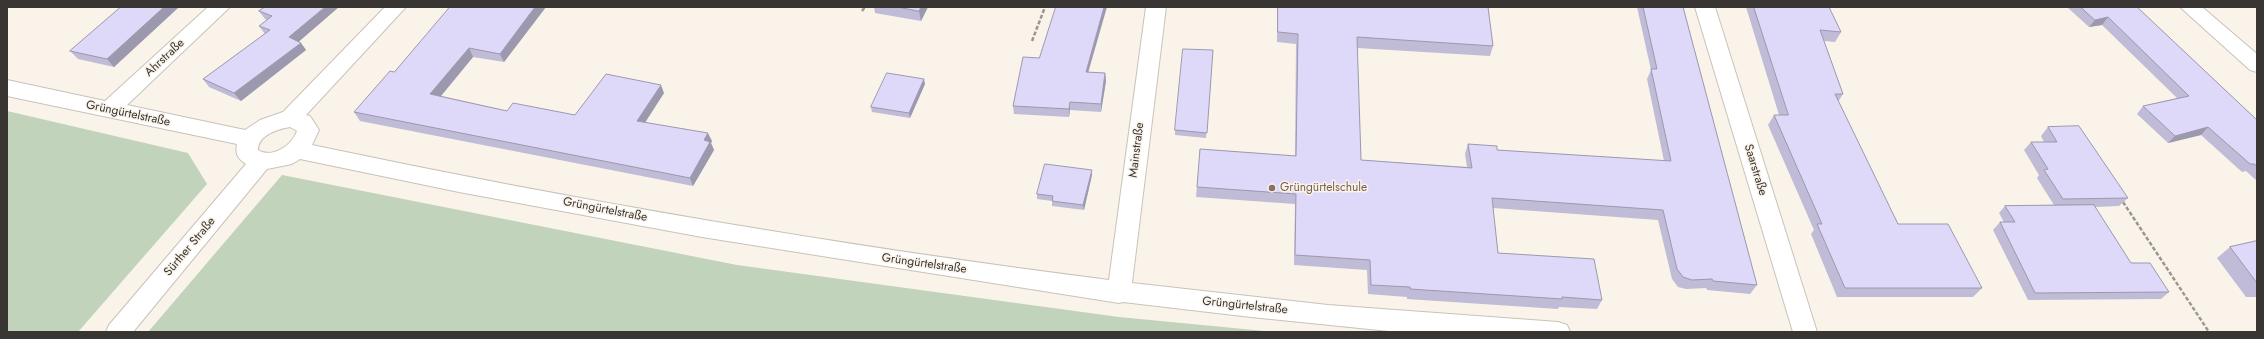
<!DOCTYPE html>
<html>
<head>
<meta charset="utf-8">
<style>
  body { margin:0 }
  #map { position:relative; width:2264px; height:339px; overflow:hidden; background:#faf3ea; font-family:Jost,sans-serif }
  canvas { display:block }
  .frame { position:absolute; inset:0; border:8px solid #383532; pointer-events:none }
</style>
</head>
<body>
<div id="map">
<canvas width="2264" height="339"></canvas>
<div class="frame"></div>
</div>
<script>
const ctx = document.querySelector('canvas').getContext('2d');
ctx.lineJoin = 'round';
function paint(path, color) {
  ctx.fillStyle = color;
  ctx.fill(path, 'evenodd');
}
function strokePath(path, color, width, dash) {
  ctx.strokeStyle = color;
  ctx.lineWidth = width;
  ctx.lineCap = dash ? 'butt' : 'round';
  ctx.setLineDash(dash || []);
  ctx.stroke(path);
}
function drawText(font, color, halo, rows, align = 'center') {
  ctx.font = font + ' Jost,sans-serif';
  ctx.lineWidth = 3;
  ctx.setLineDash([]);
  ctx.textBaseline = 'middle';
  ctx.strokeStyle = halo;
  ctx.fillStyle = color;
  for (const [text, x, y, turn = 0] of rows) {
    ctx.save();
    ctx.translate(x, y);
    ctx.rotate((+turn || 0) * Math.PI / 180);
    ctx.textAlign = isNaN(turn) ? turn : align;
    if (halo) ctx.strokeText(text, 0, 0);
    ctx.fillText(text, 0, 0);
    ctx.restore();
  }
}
const green = new Path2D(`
  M7 111 188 153 207 184 78 332H7Z
  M282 175 737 265 1119 317 1275 332H148Z`);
const path = new Path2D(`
  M862 11 865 7
  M1032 41 1045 7
  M2123 202 2209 332`);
const minor = new Path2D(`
  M208 7H230L127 105 245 130 260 120 283 112 385 7H406L306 115 310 116 319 130 312 145C576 201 842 246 1109 280L1146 7H1166L1132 283 1328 305 1558 322 1567 325 1570 332H1399L1251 317 1123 302 1119 303 702 237 459 192 300 159 292 164 267 169 133 332H106L109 325 246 164C238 159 235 154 237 144L7 96V80L105 101ZM290 127 297 131C292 145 273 159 258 150 258 135 278 129 290 127Z
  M1695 7H1715L1817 332H1793Z
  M2180 7H2202L2257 54V72L2250 70Z`);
const wall = new Path2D(`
  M121 7H179L114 67 78 59 70 51Z
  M265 7 299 42 301 43 306 50 241 101 209 87 203 79 265 34 259 26 267 20 265 19 259 11Z
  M546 7 504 62 473 57 441 96 507 111 575 115 664 93 645 122 712 141 711 143 714 150 693 186 360 121 354 112 394 72Z
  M874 7H928L921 21 875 13Z
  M1277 7H1488L1493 46 1490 56 1357 48 1361 160 1467 167 1465 154 1468 144 1497 150 1664 161 1647 79 1651 70 1637 7H1683L1757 285 1750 294 1707 290 1706 288 1686 289 1678 287 1672 279 1658 220 1493 208 1498 253 1602 300 1597 309 1559 307 1558 309 1407 299V297L1368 294 1367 270 1294 265 1295 204 1196 197 1200 149 1295 156 1296 44 1277 42Z
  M1746 7H1829L1841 32 1835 42 1824 41 1843 94 1838 102 1898 224 1982 288 1973 297H1837L1811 234 1814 230 1768 125 1774 115H1779Z
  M2067 7H2137L2257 120V181L2246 171 2242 172 2201 135 2168 143 2137 114 2143 106 2177 98 2102 25 2089 27Z
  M1213 50 1206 138 1175 135V130Z
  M1089 72 1105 73 1106 81 1101 112 1070 110 1069 117 1014 114 1013 106Z
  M925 84 910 118 872 112 871 107Z
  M2048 127 2128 198 2119 206 2095 207 2131 263 2169 292 2161 299 2028 300 1993 230 2000 222H2004L1999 213 2005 206 2054 205 2037 178 2039 175 2024 150 2031 142H2044L2041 136Z
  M1092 175 1084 210 1052 206V201L1037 199V194Z
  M2257 241V297H2246L2217 258 2230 247Z`);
const shadedWall = new Path2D(`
  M164 7H179L114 67 107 59Z
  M325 7H339L295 45 289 37Z
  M535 7H546L504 62 500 54Z
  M921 7H928L921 21 919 11Z
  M1104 7H1107L1086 80V72Z
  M2108 17 2102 25 2089 27 2095 20Z
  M301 43 306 50 241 101 234 93Z
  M469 48 473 57 436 102 430 94Z
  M1105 73 1106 81 1101 112V104Z
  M924 79 925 84 910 118 909 113Z
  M661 85 664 93 641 129 637 121Z
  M1070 102V110L1069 117V109Z
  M2208 127 2201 135 2168 143 2175 136Z
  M708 133 712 141 711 143 714 150 693 186 690 178 704 140Z
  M1092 170V175L1084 210 1083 205Z`);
const building = new Path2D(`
  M121 7H164L107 59 70 51Z
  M265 7H325L289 37 301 43 234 93 203 79 270 30 259 26 272 16 259 11Z
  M450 7H535L500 54 469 48 430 94 507 111 513 103 575 115 606 74 661 85 637 121 708 133 704 140 710 142 690 178 354 112 390 71 394 72Z
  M898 7H921L919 11Z
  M1056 7H1104L1086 72 1105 73 1101 104 1070 102 1069 109 1013 106 1023 57 1039 58Z
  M1278 7H1488L1493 46 1357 37 1361 160 1472 168 1468 144 1497 146V150L1671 161 1651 69H1657L1643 7H1683L1757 285 1713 281 1712 279 1692 280 1683 277 1677 269 1663 210 1492 198 1498 253 1594 259 1602 300 1562 297V299L1410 289V287L1371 285 1370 260 1295 255 1296 194 1197 187 1200 149 1296 156 1298 34 1278 32Z
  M1754 7H1829L1841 32 1820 30 1843 94H1835L1898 224H1948L1982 288H1845L1817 224H1822L1774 115H1788Z
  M2081 7H2137L2257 120V166L2254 164H2250L2208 127 2175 136 2143 106 2189 96 2108 17 2095 20Z
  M1183 49 1213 50 1207 133 1175 130Z
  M887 73 924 79 909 113 871 107Z
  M2079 126 2128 198 2063 199 2044 170 2048 169 2031 142H2057L2048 127Z
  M1045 164 1092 170 1083 205 1052 201 1053 196 1037 194Z
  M2094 205 2131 263H2150L2169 292 2035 293 2000 222H2015L2005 206Z
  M2257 241V283L2230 247Z`);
const markers = [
  [1272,188,4,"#8d6e63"]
];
const streetNames = [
  ["Ahrstraße",165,58,-43],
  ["Grüngürtelstraße",128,114,12],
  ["Mainstraße",1137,150,-83],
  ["Saarstraße",1755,170,73],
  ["Grüngürtelstraße",605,210,11],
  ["Sürther Straße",190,247,-50],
  ["Grüngürtelstraße",924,264,8],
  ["Grüngürtelstraße",1245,306,6]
];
const educationNames = [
  ["Grüngürtelschule",1280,188]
];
paint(green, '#c2d3bc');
strokePath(minor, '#c9c2ba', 2);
strokePath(path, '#9b9690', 2.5, [4, 2]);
paint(minor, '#fff');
paint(wall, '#c0bbd6');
paint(shadedWall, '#9c98ae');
paint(building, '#dfd9f9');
strokePath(building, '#9c98ae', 1);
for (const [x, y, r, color] of markers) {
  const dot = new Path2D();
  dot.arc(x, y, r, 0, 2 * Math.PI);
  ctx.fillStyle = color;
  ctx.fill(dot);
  strokePath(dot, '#faf3ea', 1.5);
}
drawText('12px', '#383532', '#faf3ea', streetNames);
drawText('12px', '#785e54', '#faf3ea', educationNames, 'left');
</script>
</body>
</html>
